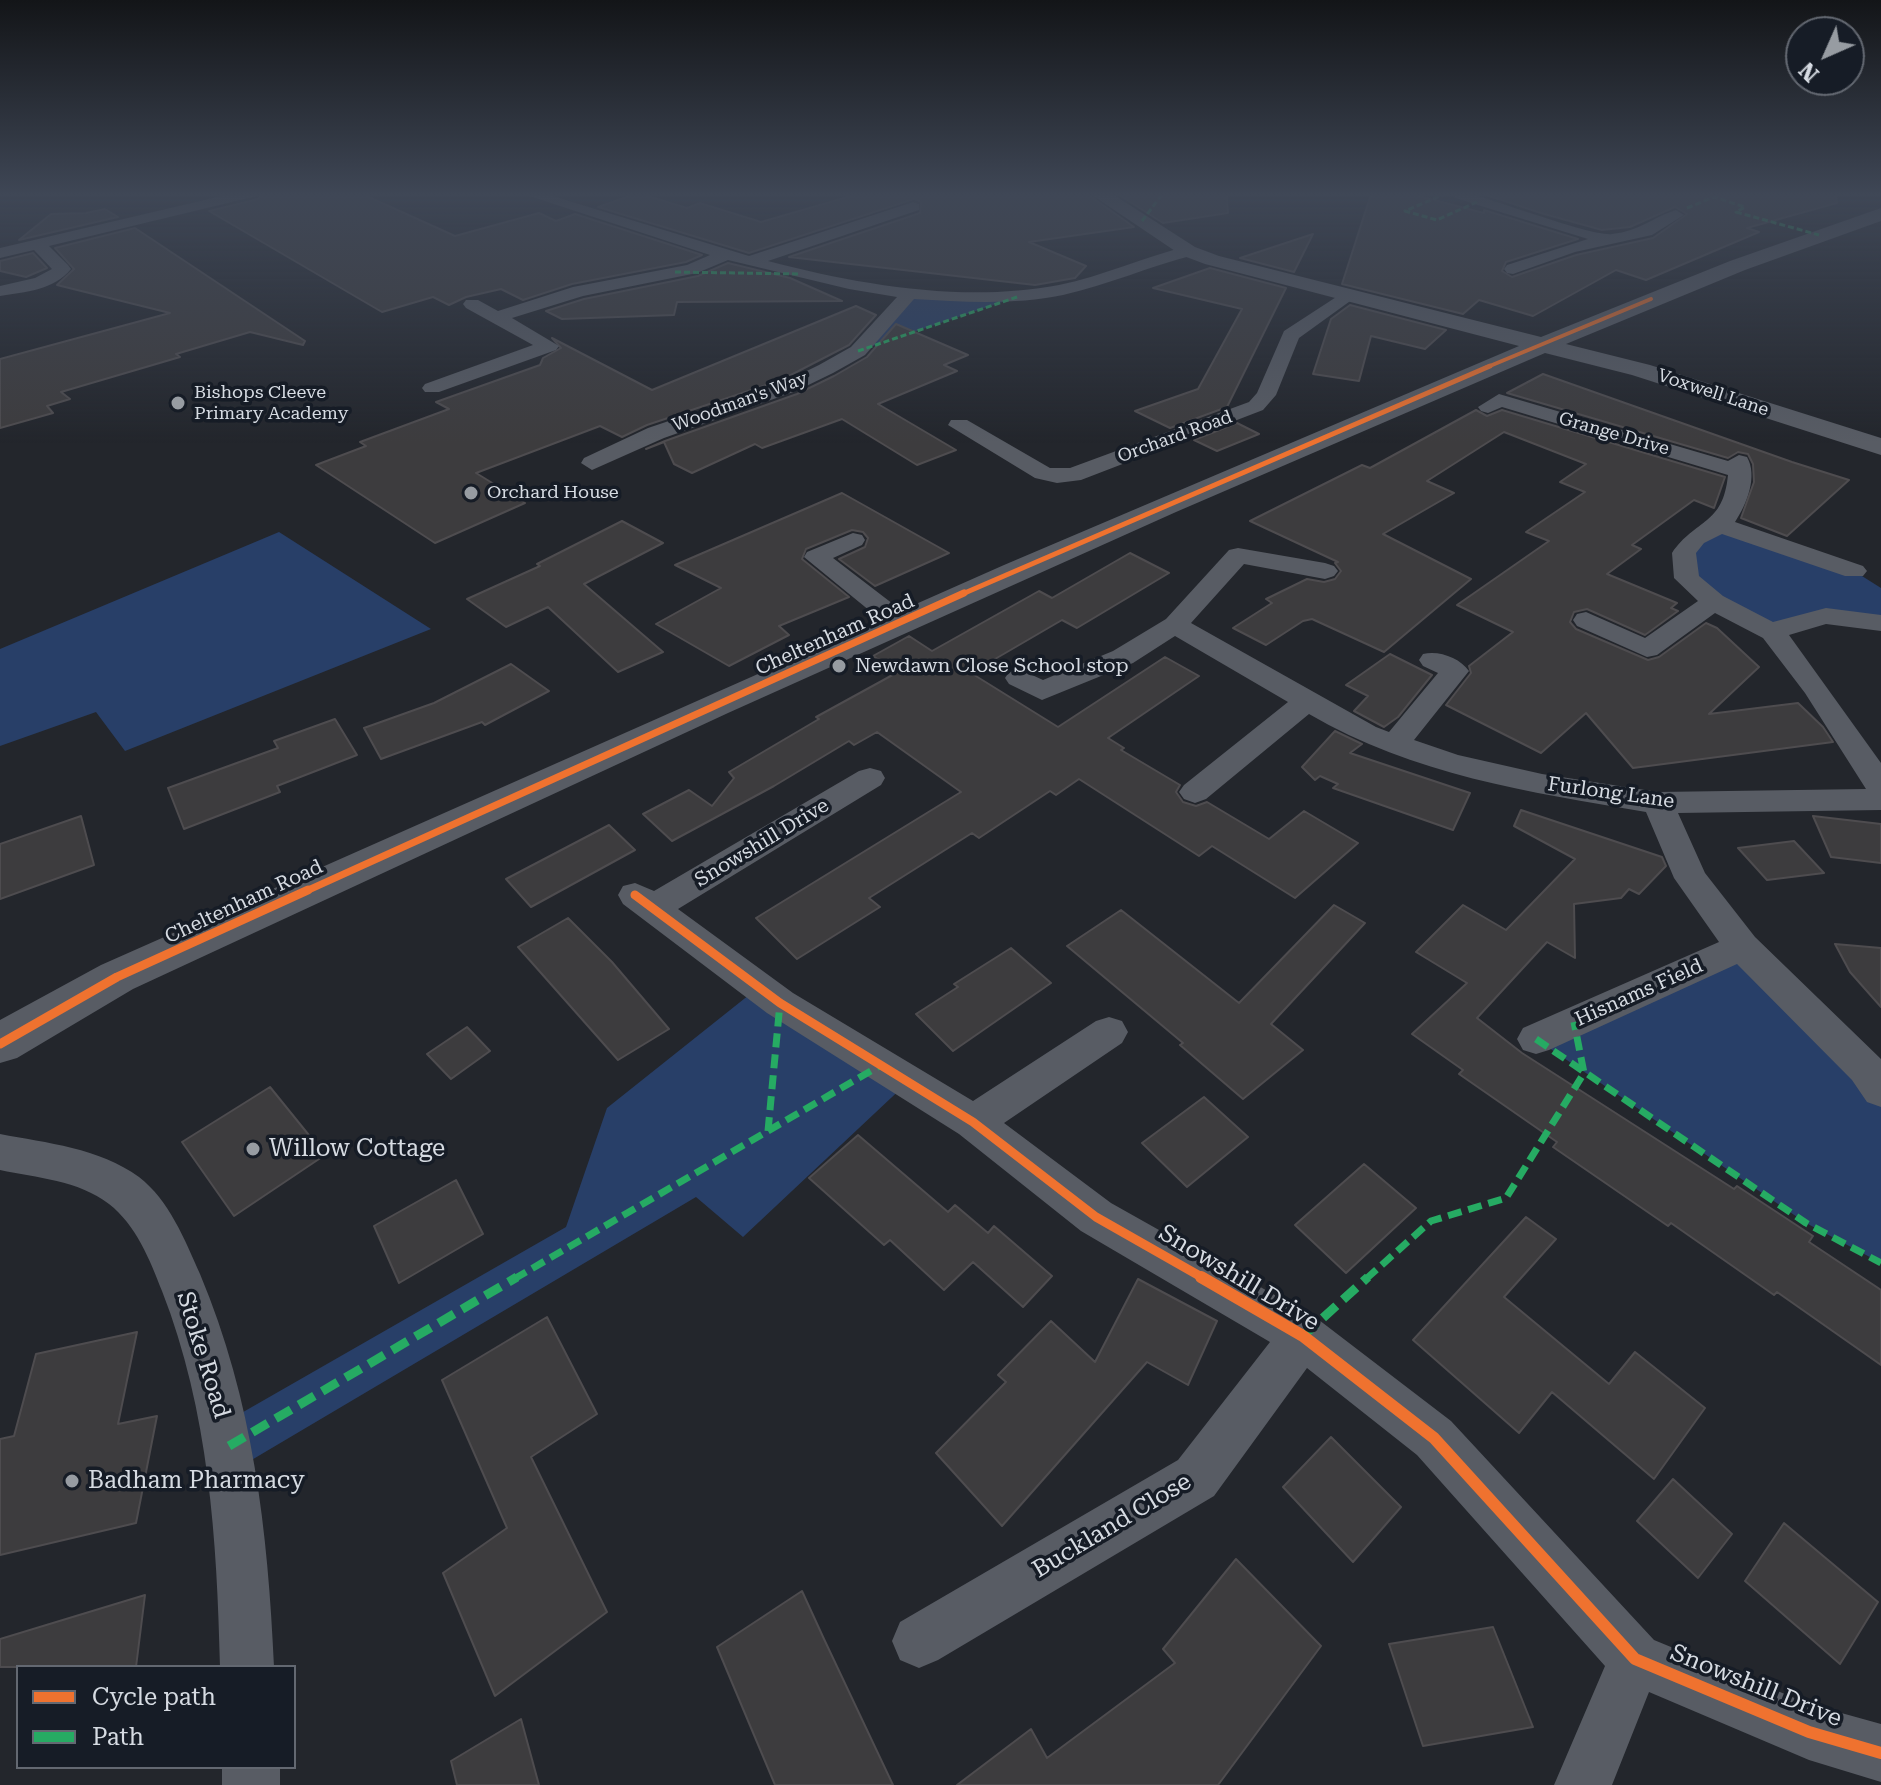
<!DOCTYPE html>
<html>
<head>
<meta charset="utf-8">
<style>
  body { margin:0 }
  #map { position:relative; width:1881px; height:1785px; overflow:hidden; background:#23262c; font-family:"Roboto Serif",serif }
  canvas { display:block }
  .legend { position:absolute; left:16px; top:1665px; width:280px; height:104px; box-sizing:border-box; background:#161c26; border:2px solid #636871; margin:0; padding:10px 14px; list-style:none; font-size:24px; color:#d6dbe2 }
  .legend li { display:flex; align-items:center; gap:16px; height:40px }
  .legend b { width:40px; border:2px solid #636871 }
  .north { position:absolute; left:1785px; top:16px; width:80px; height:80px; box-sizing:border-box; background:#161c26; border:2px solid #636871; border-radius:50%; rotate:225deg; font-size:22px; font-weight:700; line-height:32px; text-align:center; color:#d6dbe2 }
  .north::after { content:''; display:block; margin:auto; width:28px; height:36px; background:#979ca2; clip-path:polygon(50% 0,100% 100%,50% 72%,0 100%) }
</style>
</head>
<body>
<div id="map">
<canvas width="1881" height="1785"></canvas>
<ul class="legend">
<li><b style="height:10px;background:#ef722f"></b>Cycle path</li>
<li><b style="height:10px;background:#26ab63"></b>Path</li>
</ul>
<div class="north">N</div>
</div>
<script>
const ctx = document.querySelector('canvas').getContext('2d');
ctx.lineJoin = 'round';
function paint(path, color) {
  ctx.fillStyle = color;
  ctx.fill(path, 'evenodd');
}
function strokePath(path, color, width, dash) {
  ctx.strokeStyle = color;
  ctx.lineWidth = width;
  ctx.lineCap = dash ? 'butt' : 'round';
  ctx.setLineDash(dash || []);
  ctx.stroke(path);
}
function drawText(font, color, halo, rows, align = 'center') {
  ctx.font = font + ' "Roboto Serif",serif';
  ctx.lineWidth = 7;
  ctx.setLineDash([]);
  ctx.textBaseline = 'middle';
  ctx.strokeStyle = halo;
  ctx.fillStyle = color;
  for (const [text, x, y, turn = 0] of rows) {
    ctx.save();
    ctx.translate(x, y);
    ctx.rotate((+turn || 0) * Math.PI / 180);
    ctx.textAlign = isNaN(turn) ? turn : align;
    if (halo) ctx.strokeText(text, 0, 0);
    ctx.fillText(text, 0, 0);
    ctx.restore();
  }
}
const green = new Path2D(`
  M911 292 1020 296 858 351Z
  M1720 525 1854 571 1881 588V623L1829 615 1773 632 1687 578 1698 534Z
  M279 532 431 629 125 751 96 712 0 746V649Z
  M1742 947 1881 1090V1263L1806 1223 1536 1039Z
  M759 987 908 1082 743 1237 696 1197 233 1471 224 1423 566 1227 607 1108Z`);
const building = new Path2D(`
  M263 193H360L455 236 539 213 556 221 575 214 702 255 686 262 572 284 523 300 501 289 466 297 449 305 433 297 382 312 209 211 258 199Z
  M638 193 687 208 700 203 761 222 861 193H1086L1134 227 1029 242 1086 266 1075 278 1035 285 789 257 920 213 921 202 914 199 749 253 598 207Z
  M1116 193H1227L1228 213 1163 223Z
  M1380 193H1408L1484 213V210L1578 239 1506 262 1502 271 1512 277 1576 255 1653 238 1687 214 1675 207 1630 227 1602 230 1544 214 1486 195 1487 193H1836L1837 203 1747 228 1759 232 1646 280 1616 270 1533 316 1479 300 1463 314 1342 284 1370 197Z
  M105 209 118 217 19 240 51 214 86 213Z
  M135 228 305 341 303 345 250 332 176 354 180 357 61 392 70 399 47 406 53 413 0 428V359L170 313 57 285 74 269 55 248Z
  M1313 234 1294 272 1240 258Z
  M33 253 47 268 26 277 0 271V261Z
  M728 263 790 278 842 301 677 302 674 315 562 319 546 311 584 299 698 276Z
  M1210 268 1286 288 1227 407 1170 428 1135 411 1198 389 1242 309 1153 288Z
  M1350 305 1446 330 1425 349 1371 336 1359 381 1313 374 1331 319Z
  M856 306 876 315 849 345 781 380 647 425 622 437 600 426 476 473 525 503 435 543 316 465 366 446 360 442 449 409 436 402 540 365 543 358 561 348 552 338 652 390Z
  M896 324 968 355 944 365 957 371 878 404 956 450 917 465 842 419 762 448 755 444 692 473 674 464 664 442 646 449 665 441 797 394 834 376 867 357Z
  M1543 374 1792 462 1849 480 1787 536 1741 518 1754 482 1753 464 1748 454 1738 452 1728 458 1507 393Z
  M1476 410 1487 416 1502 410 1725 477 1714 508 1694 500 1632 545 1641 549 1607 574 1677 603 1671 608 1678 611 1645 635 1587 609 1574 612 1570 622 1576 629 1648 660 1659 657 1706 623 1717 628 1759 667 1709 714 1798 703 1823 727 1833 742 1633 768 1586 713 1541 753 1446 705 1471 673 1469 666 1513 632 1457 605 1549 541 1526 532 1585 492 1560 482 1586 464 1504 432 1427 481 1454 493 1383 534 1471 579 1384 652 1312 619 1303 621 1266 645 1233 628 1272 603 1266 599 1307 579 1324 582 1335 579 1341 571 1335 563 1338 562 1250 521 1362 465 1370 468Z
  M1237 423 1259 434 1217 451 1194 440Z
  M842 493 949 553 875 586 839 559 865 547 868 538 863 532 852 530 806 549 802 559 849 597 779 626 789 635 729 666 656 624 721 588 675 565Z
  M622 521 663 543 584 584 663 652 618 672 548 607 506 627 467 599 540 566 537 564Z
  M1130 553 1169 573 1077 628 1062 620 971 673 1058 727 1165 657 1199 676 1108 738 1124 748 1121 750 1180 785 1176 792 1183 802 1196 806 1207 802 1269 839 1304 811 1358 843 1295 898 1212 846 1199 856 1079 779 1056 795 1050 791 979 838 972 833 869 898 880 907 797 959 756 918 961 792 877 732 854 745 849 741 774 786 672 841 643 814 689 790 712 806 734 778 729 772 819 719 816 717 898 672 873 656 909 636 932 651 1039 591 1052 598Z
  M1390 654 1432 675 1398 717 1384 727 1354 711 1368 696 1346 685Z
  M511 664 549 691 485 725 482 722 381 759 364 728 434 703Z
  M335 719 357 755 277 786 280 792 184 829 168 788 278 748 274 741Z
  M1335 731 1362 744 1350 753 1470 793 1453 830 1333 788 1338 784 1320 776 1315 780 1302 767Z
  M1521 810 1662 857 1666 866 1639 894 1629 889 1621 898 1574 904 1575 958 1547 942 1477 1018 1522 1053 1734 1189 1737 1186 1813 1236 1809 1242 1881 1290V1365L1777 1292 1774 1295 1671 1223 1668 1226 1553 1147 1557 1142 1459 1074 1463 1070 1412 1034 1467 983 1416 952 1463 905 1506 930 1575 859 1514 826Z
  M81 816 94 865 0 899V844Z
  M1813 816 1881 824V863L1831 857Z
  M609 825 635 850 531 907 506 879Z
  M1794 841 1824 873 1767 880 1738 848Z
  M1334 905 1365 923 1271 1024 1303 1050 1243 1099 1180 1045 1183 1043 1067 946 1121 910 1239 1003Z
  M568 918 612 962 669 1029 618 1060 518 947Z
  M1835 944 1881 948V1007L1850 972Z
  M1011 948 1051 983 953 1051 916 1014 958 987 954 984Z
  M467 1027 490 1051 451 1079 427 1054Z
  M270 1087 325 1155 234 1216 182 1142Z
  M1204 1097 1248 1137 1187 1187 1142 1143Z
  M858 1135 948 1212 955 1205 988 1233 994 1226 1052 1276 1023 1307 973 1262 944 1290 890 1240 884 1245 809 1178Z
  M1364 1164 1416 1208 1346 1273 1295 1225Z
  M456 1180 483 1234 399 1283 374 1226Z
  M1526 1217 1556 1239 1504 1297 1609 1384 1635 1352 1705 1408 1654 1479 1552 1392 1519 1433 1413 1340Z
  M1138 1279 1217 1321 1188 1385 1147 1362 1002 1526 936 1453 1006 1382 998 1375 1051 1321 1095 1362Z
  M547 1317 597 1414 531 1457 607 1612 495 1696 443 1573 507 1528 442 1380Z
  M137 1332 118 1424 157 1416 136 1523 0 1555V1439L14 1436 36 1354Z
  M1331 1437 1401 1507 1353 1562 1283 1487Z
  M1673 1479 1732 1534 1698 1578 1637 1521Z
  M1784 1523 1878 1602 1840 1664 1745 1581Z
  M1236 1559 1321 1646 1218 1785H957L1031 1729 1047 1758 1175 1663 1163 1649Z
  M802 1591 824 1639 893 1785H775L717 1647Z
  M145 1595 136 1667H0V1639Z
  M1493 1627 1533 1727 1423 1746 1389 1644Z
  M521 1719 539 1785H457L451 1761Z`);
const minor = new Path2D(`
  M234 193H260L257 196 49 246 68 265 71 269C54 290 25 292 0 296V286L35 278 52 269 34 250 0 258V248Z
  M520 193H543L749 256 913 202 919 204V210L768 261C860 285 964 303 1059 285 1103 276 1144 257 1188 246L1196 251 1194 255C1150 266 1108 285 1063 295 1015 305 964 302 914 299L865 355 833 373 796 391 664 438 592 470 581 463 584 458 648 428 782 383 819 365 851 347 897 297 849 289 728 260 697 273 583 296 512 318 559 346 556 350 439 392H425L422 388 425 384 533 345 466 308 463 304 466 300H478L498 311 573 287 687 265 710 255Z
  M1454 193H1469C1494 200 1594 237 1612 234 1640 231 1653 217 1676 210L1684 215 1652 235 1575 252 1513 274 1507 273 1504 269 1507 265 1588 239 1455 198Z
  M1347 290 1353 291 1356 295 1353 299 1299 338 1276 395 1263 410 1081 480 1057 483 1035 478 948 425 951 420H967L1050 468H1070L1249 402 1257 393 1284 331Z
  M1499 394 1728 461 1739 455 1747 457C1758 476 1747 504 1735 522L1863 566 1867 571 1863 576H1845L1722 534 1704 543 1696 553 1699 576 1723 596 1773 622 1826 608 1881 615V631L1826 624 1789 635 1881 763V810L1678 813 1705 873 1755 937 1881 1059V1107L1867 1102 1852 1080 1737 964 1549 1050 1536 1054 1523 1050 1517 1039 1523 1028 1719 942 1674 878 1646 812C1528 792 1414 775 1309 714L1206 799 1195 803 1184 799 1179 792 1184 785 1288 702 1175 636 1133 663 1042 700 1009 684 1005 678 1009 672 1019 669 1043 680 1113 651 1166 619 1229 550 1238 548 1325 563 1334 566 1338 571 1334 576 1325 579 1244 564 1191 623 1376 727 1389 732 1438 673 1423 666 1419 660 1423 654C1439 650 1460 658 1469 671L1414 740 1458 755 1542 774 1658 792 1866 789 1805 693 1763 638 1715 613 1657 655 1647 657 1577 626 1573 620 1577 614 1586 612 1645 638 1698 601 1674 578 1672 553C1696 518 1723 526 1728 475L1502 407 1488 413 1481 411 1478 407Z
  M853 533 862 535 865 540 862 545 833 558 910 617 914 623 910 629H892L804 557 807 552Z
  M870 768 881 771 885 778 881 785 678 909 793 993 973 1101 1096 1021 1109 1017 1122 1021 1128 1032 1122 1043 1004 1123 1111 1203 1319 1320 1451 1421 1654 1640 1809 1704 1881 1724V1782L1809 1760 1649 1692 1612 1785H1554L1605 1666 1417 1455 1307 1368 1214 1496 938 1660 919 1668 900 1660 892 1641 900 1622 1178 1460 1270 1342 1081 1231 959 1134 767 1013 623 904 618 895 623 886 635 883 654 891 859 771Z
  M0 1134C47 1143 99 1148 139 1177 169 1200 185 1240 200 1274 253 1400 268 1531 274 1667H220C217 1540 209 1411 162 1291 150 1260 136 1225 109 1204 78 1180 37 1178 0 1170Z
  M222 1767H280V1785H222Z`);
const tertiary = new Path2D(`
  M1089 193H1111L1195 247 1219 256 1541 337 1730 261 1881 208V221L1745 270 1566 344 1650 365 1881 438V455L1632 375 1545 353 1176 512 728 713 133 989 17 1058 0 1063V1020L101 965 1004 565 1519 346 1205 264 1181 255Z`);
const quietFar2 = new Path2D(`
  M1447 193 1405 211 1437 220 1479 201
  M1687 208 1714 197 1745 207 1736 212 1819 235
  M1142 221 1163 193
  M675 272 801 274
  M858 351 1020 296`);
const quietFar1 = new Path2D(`
  M1536 1039 1806 1223 1881 1263
  M768 1131 780 1003
  M514 1279 881 1065
  M1366 1279 1431 1221 1506 1198 1584 1073 1574 1022`);
const quiet = new Path2D(`
  M1303 1336 1368 1277
  M229 1446 517 1277`);
const cyclewayFar4 = new Path2D(`
  M1485 368 1651 299`);
const cyclewayFar3 = new Path2D(`
  M960 595 1490 366`);
const cyclewayFar2 = new Path2D(`
  M304 892 964 593`);
const cyclewayFar1 = new Path2D(`
  M635 895 780 1003 973 1122 1096 1217 1205 1279
  M0 1044 117 977 308 890`);
const cycleway = new Path2D(`
  M1201 1277 1303 1336 1434 1438 1635 1659 1809 1732 1881 1753`);
const markers = [
  [178,403,8,"#979ca2"],
  [471,493,8,"#979ca2"],
  [839,666,8,"#979ca2"],
  [253,1149,8,"#979ca2"],
  [72,1481,8,"#979ca2"]
];
const farPoinames = [
  ["Bishops Cleeve",194,393],
  ["Primary Academy",194,414],
  ["Orchard House",487,493]
];
const farStreetnames = [
  ["Voxwell Lane",1713,393,18],
  ["Woodman's Way",740,402,-20],
  ["Grange Drive",1614,434,16],
  ["Orchard Road",1175,437,-20]
];
const streetNames = [
  ["Cheltenham Road",835,635,-24],
  ["Furlong Lane",1611,793,8],
  ["Snowshill Drive",762,843,-31],
  ["Cheltenham Road",244,902,-25],
  ["Hisnams Field",1639,993,-24]
];
const poiNames = [
  ["Newdawn Close School stop",855,666]
];
const nearPoinames = [
  ["Willow Cottage",269,1149],
  ["Badham Pharmacy",88,1481]
];
const nearStreetnames = [
  ["Snowshill Drive",1239,1278,31],
  ["Stoke Road",203,1355,73],
  ["Buckland Close",1112,1526,-31],
  ["Snowshill Drive",1756,1686,22]
];
paint(green, '#283f68');
paint(building, '#3d3c3e');
strokePath(building, '#4e4c4f', 2);
paint(minor, '#585c64');
paint(tertiary, '#585c64');
strokePath(quietFar2, '#26ab63', 3, [6, 3]);
strokePath(quietFar1, '#26ab63', 7, [14, 7]);
strokePath(quiet, '#26ab63', 9, [18, 9]);
strokePath(cyclewayFar4, '#ef722f', 4);
strokePath(cyclewayFar3, '#ef722f', 5);
strokePath(cyclewayFar2, '#ef722f', 7);
strokePath(cyclewayFar1, '#ef722f', 9);
strokePath(cycleway, '#ef722f', 12);
const sky = ctx.createLinearGradient(0, 0, 0, 443);
sky.addColorStop(0, '#131518');
sky.addColorStop(0.44, '#3f4756');
sky.addColorStop(1, '#3f475600');
ctx.fillStyle = sky;
ctx.fillRect(0, 0, 1881, 443);
for (const [x, y, r, color] of markers) {
  const dot = new Path2D();
  dot.arc(x, y, r, 0, 2 * Math.PI);
  ctx.fillStyle = color;
  ctx.fill(dot);
  strokePath(dot, '#161c26', 3);
}
drawText('18px', '#d6dbe2', '#161c26', farPoinames, 'left');
drawText('18px', '#d6dbe2', '#161c26', farStreetnames);
drawText('20px', '#d6dbe2', '#161c26', streetNames);
drawText('20px', '#d6dbe2', '#161c26', poiNames, 'left');
drawText('24px', '#d6dbe2', '#161c26', nearPoinames, 'left');
drawText('24px', '#d6dbe2', '#161c26', nearStreetnames);
</script>
</body>
</html>
